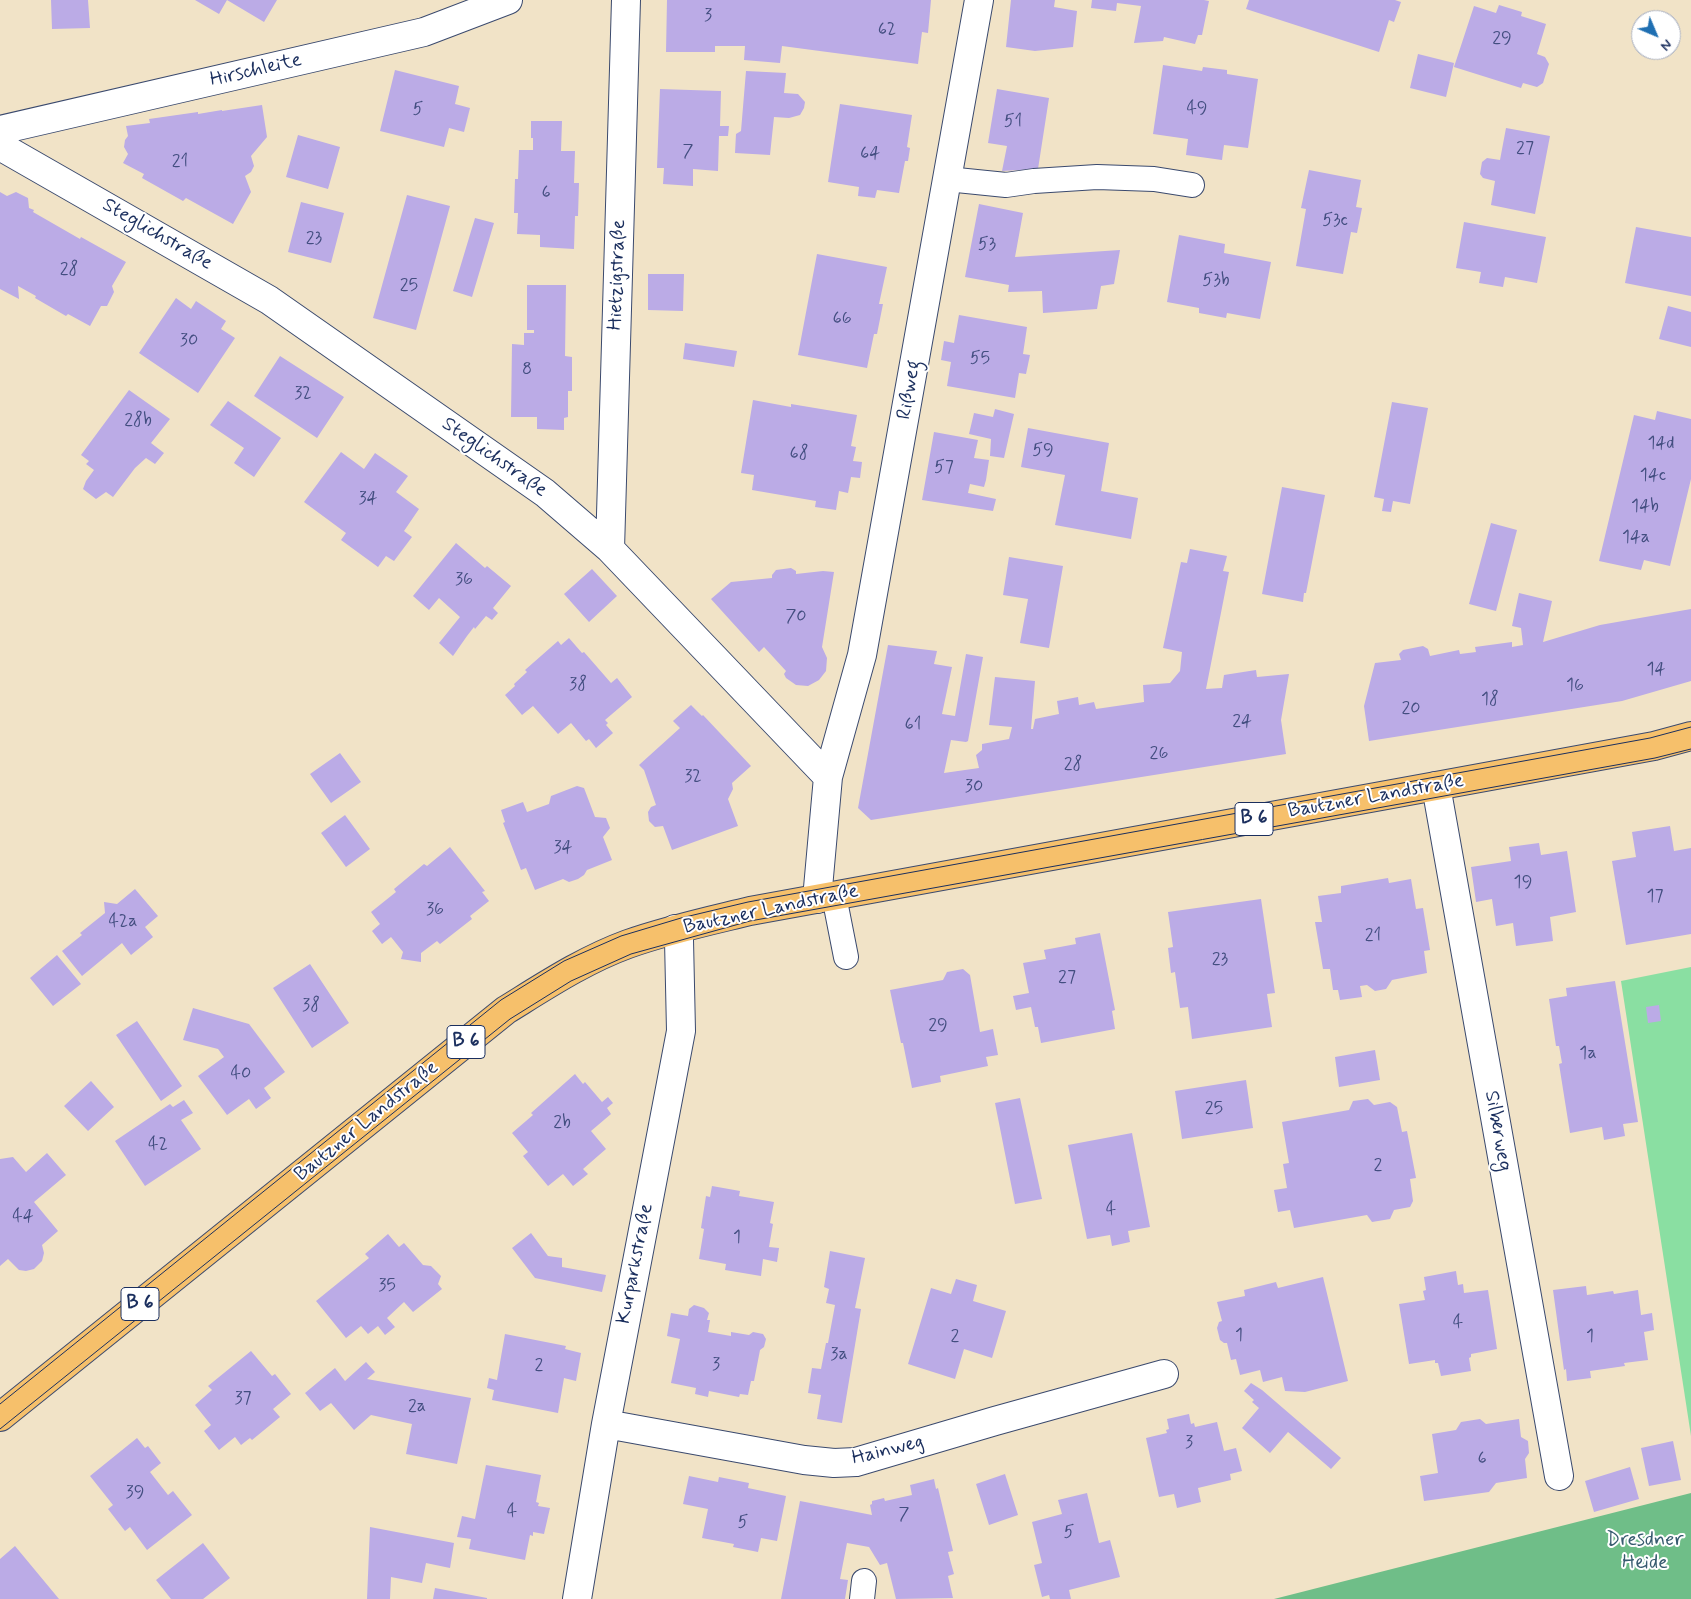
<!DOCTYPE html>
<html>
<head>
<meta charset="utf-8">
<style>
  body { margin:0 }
  #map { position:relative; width:1691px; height:1599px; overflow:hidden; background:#f1e3c7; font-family:Mynerve,sans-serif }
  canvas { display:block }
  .north { position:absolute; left:1631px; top:10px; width:50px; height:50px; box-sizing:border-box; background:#fff; border:1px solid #a4acbf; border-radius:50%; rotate:135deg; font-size:14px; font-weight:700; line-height:20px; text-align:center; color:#1b2f5e }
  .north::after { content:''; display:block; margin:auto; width:18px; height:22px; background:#1f6fb2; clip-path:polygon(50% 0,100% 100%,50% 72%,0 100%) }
</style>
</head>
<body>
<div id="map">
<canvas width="1691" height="1599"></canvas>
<div class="north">N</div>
</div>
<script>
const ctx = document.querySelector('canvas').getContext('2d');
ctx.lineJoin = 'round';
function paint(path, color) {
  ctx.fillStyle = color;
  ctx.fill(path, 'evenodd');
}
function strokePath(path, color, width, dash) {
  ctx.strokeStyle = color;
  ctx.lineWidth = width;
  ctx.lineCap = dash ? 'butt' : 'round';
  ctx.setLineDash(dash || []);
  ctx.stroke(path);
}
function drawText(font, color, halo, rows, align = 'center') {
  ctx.font = font + ' Mynerve,sans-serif';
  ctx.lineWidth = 4;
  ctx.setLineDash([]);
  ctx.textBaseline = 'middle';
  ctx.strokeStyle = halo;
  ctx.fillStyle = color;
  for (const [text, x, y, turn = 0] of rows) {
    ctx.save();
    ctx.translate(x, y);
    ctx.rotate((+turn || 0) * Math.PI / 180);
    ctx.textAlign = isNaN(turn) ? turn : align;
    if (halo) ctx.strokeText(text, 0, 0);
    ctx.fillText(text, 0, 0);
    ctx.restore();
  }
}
const green = new Path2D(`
  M1691 967V1436L1621 981Z`);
const forest = new Path2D(`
  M1691 1493V1599H1274Z`);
const building = new Path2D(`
  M51 0H88L90 28 52 29Z
  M195 0H277L264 22 227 0 219 14Z
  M667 0H931L928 33 922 32 918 64 782 46 780 63 744 60 745 46H715V52H666Z
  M1011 0H1055L1054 7 1077 11 1073 47 1035 51 1006 47Z
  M1092 0H1204L1209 1 1202 35H1198L1195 44 1164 37 1163 41 1134 43 1141 6 1117 3 1116 11 1091 8Z
  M1249 0H1395L1401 2 1394 22 1389 20 1379 52 1246 9Z
  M1499 5 1522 12 1521 16 1546 24 1537 54 1545 57 1549 64 1543 83 1537 87 1523 83 1521 88 1454 67 1474 6 1496 13Z
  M1418 54 1454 63 1446 97 1410 88Z
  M1163 65 1202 71 1203 67 1227 70V74L1258 79 1248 148 1224 145 1222 160 1186 155 1188 139 1153 134Z
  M395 70 459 86 455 104 470 108 464 132 449 128 444 147 380 131Z
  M746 71 786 73 784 93 798 94 805 102 804 108 800 115 789 118 774 117 770 155 735 153 736 134 741 131Z
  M660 89 721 91 720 126H729L728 136H719L718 171 693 169V186L663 184 664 168H657Z
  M997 89 1049 98 1038 169 1002 171 1007 146 988 143Z
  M840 104 912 115 907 147 910 148 908 161H905L899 193 877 190 875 198 858 196 859 187 828 182Z
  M262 105 267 137 251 156 254 166 251 172 245 176 251 192 233 224 186 198 183 201 142 178 144 174 123 163 128 154 124 147 125 140 128 136 126 126 150 123 149 119 198 112V114L222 110V111Z
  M531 121H562L561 151H575L574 183H579L578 216H575L574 249 540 247V235L517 234 518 213H514L515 179H518L519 150H533V138H531Z
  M1506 128 1550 136 1535 214 1491 205 1495 181 1483 178 1480 174 1482 162 1487 158 1500 160Z
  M298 135 340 147 328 189 286 177Z
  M1309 170 1361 180 1356 207 1362 208 1357 233 1351 232 1343 274 1296 266 1306 209 1301 208Z
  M0 192 7 196 16 192 28 198 29 208 34 210 33 212 80 239 81 237 126 262 112 286 114 292 107 306H101L90 326 68 314 66 316 35 298 36 296 18 286 19 299 0 289Z
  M407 195 450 206 416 330 373 318Z
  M301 202 344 213 331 263 288 252Z
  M979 204 1023 213 1015 257 1120 250 1114 284 1101 286 1097 309 1043 313 1042 291 1008 292 1009 285 965 277Z
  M475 218 494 223 472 297 453 291Z
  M1464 222 1546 237 1537 283 1505 277 1503 287 1479 283 1481 272 1456 268Z
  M1636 227 1691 237V296L1625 283Z
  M1179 235 1225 244 1224 253 1271 262 1260 319 1227 313 1226 318 1199 313V308L1167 302Z
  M817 254 887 267 879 304H883L877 334H874L867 368 798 355Z
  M648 274H684L683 311 648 310Z
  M527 285H566L565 356 572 357V391H568V417L564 418V430L537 429V417H511L512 344 524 345V333H534V330H527Z
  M176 298 191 309 196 301 226 321 221 329 235 338 198 393 139 353Z
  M1668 306 1691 312V347L1659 339Z
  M959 315 1027 327 1023 354 1030 355 1026 374 1019 373 1015 398 947 386 951 362 941 360 944 341 954 343Z
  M685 343 737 351 734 367 683 359Z
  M280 356 344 397 317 438 254 396Z
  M129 390 170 419 151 443 164 453 155 464 146 458 135 468 113 497 106 492 96 499 83 489 86 481 94 470 86 464 89 461 81 455Z
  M753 400 791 407V404L857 415 851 446 856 447 853 461 862 462 860 478 851 477 848 493 839 491 836 510 815 507 816 501 752 490 754 475 741 473Z
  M228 401 281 438 254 477 234 463 244 448 210 425Z
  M1392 402 1428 408 1410 504 1393 501 1391 512 1382 511 1384 499 1374 497Z
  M995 409 1014 414 1004 458 990 456 991 439 969 434 974 413 993 417Z
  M1657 411 1691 419V479L1670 566 1644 560 1641 570 1599 561 1634 415 1655 420Z
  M1028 428 1109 443 1101 491 1138 498 1131 539 1055 525 1065 475 1021 467Z
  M934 432 978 440 974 458 989 460 986 480 984 487 970 484 968 493 996 499 993 511 922 500Z
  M341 452 364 469 375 453 408 476 396 492 419 509 404 531 412 537 394 561 386 556 378 567 341 540 346 533 304 502Z
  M1282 487 1325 495 1306 593H1304L1303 602 1262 594Z
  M1491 523 1517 530 1496 611 1469 604Z
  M456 543 485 568 487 566 511 586 493 608 498 613 492 620 486 616 475 629 474 627 467 636 453 656 439 643 460 617 439 598 429 610 413 596Z
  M1190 549 1227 556 1223 571 1229 572 1206 689 1222 688 1224 675 1256 670 1257 677 1289 674 1281 720 1286 754 871 820 858 808 888 645 937 651 934 664 952 667 942 714 955 716 966 654 983 657 968 741 966 742 951 740 944 773 979 768 976 755 982 750V744L1009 739 1012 727 989 725 995 677 1035 681 1031 729H1033L1035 719 1059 714 1057 701 1078 697 1079 705 1094 702 1096 709 1144 702 1143 685 1170 683 1180 671 1182 652 1163 648 1181 562 1187 563Z
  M1009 557 1063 566 1049 648 1020 643 1028 599 1003 595Z
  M791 568 796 571V574L823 571 834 572 822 647 827 658 826 671 819 680 808 686 796 685 786 678 784 674 786 671 764 647 759 652 711 599 731 582 772 578V575L776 570Z
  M592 569 617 596 589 622 564 594Z
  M1519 593 1552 601 1543 642 1600 625 1691 609V681L1622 701 1369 741 1364 706 1375 663 1401 660 1399 654 1403 650 1423 646 1428 649 1430 656 1459 650 1460 654 1476 652 1475 647 1512 642V647L1523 645 1521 628 1512 626Z
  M569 638 582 653 584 652 611 683 617 678 632 697 605 720 608 723 606 725 613 733 596 748 589 739 586 741 571 723 558 734 533 706 522 715 505 695 515 686 514 684 527 672 525 670 558 641 561 645Z
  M691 705 702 716 703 715 751 766 732 783 733 789 728 799 738 826 672 850 663 826 655 827 649 821 648 812 651 807 656 805 644 770 639 765 680 728 673 721Z
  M340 753 361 782 331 803 310 774Z
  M577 786 584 788 595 817 606 818 610 828 603 837 612 860 587 870 584 875 578 879 569 882 563 879 535 890 526 868 521 870 503 823 505 822 501 810 523 802 527 812 549 804 551 796Z
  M345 815 370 849 346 867 321 833Z
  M1670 826 1674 851 1691 848V934L1626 945 1612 861 1636 857 1632 832Z
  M1539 843 1541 855 1567 851 1576 912 1550 917 1553 941 1516 946 1513 923 1496 926 1492 899 1476 902 1471 867 1511 861 1509 847Z
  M450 847 485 891 482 892 489 901 470 916 472 919 440 944 437 941 421 953V962L401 959 403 952 391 937 382 944 372 931 380 924 371 912 396 892 394 889 424 864 427 866Z
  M1388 878 1389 883 1411 879 1416 909 1423 908 1430 950 1424 951 1427 973 1392 980 1386 989 1375 991 1367 985 1360 986 1362 997 1340 1000 1338 990H1333L1330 969H1323L1315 922H1322L1318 896 1341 893V886Z
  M135 889 158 916 145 927 153 937 131 955 122 943 82 976 62 951 82 935 80 933 105 913 104 902 117 904Z
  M1261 899 1275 993 1267 994 1272 1027 1192 1039 1188 1007 1180 1008 1175 972 1171 973 1168 948 1173 947 1168 912Z
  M1100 933 1115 1010 1112 1011 1115 1029 1041 1043 1038 1027H1035L1031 1007 1016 1010 1013 996 1029 993 1023 963 1046 959 1044 950 1076 944 1075 938Z
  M57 955 81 984 53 1006 30 978Z
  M310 964 349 1023 312 1048 273 988Z
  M963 969 970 975 980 1032 993 1029 998 1055 986 1057 988 1066 940 1076 941 1082 912 1088 903 1043H901L890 990 943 980 947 972Z
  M1615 981 1638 1122 1623 1124 1625 1136 1604 1140 1602 1127 1570 1133 1559 1064 1562 1063 1559 1046H1556L1549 999 1567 996 1566 988Z
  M1659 1005 1661 1021 1648 1023 1646 1007Z
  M193 1008 249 1024 285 1072 264 1088 271 1098 256 1109 249 1099 227 1115 198 1076 224 1057 218 1049 183 1040Z
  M137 1021 182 1086 161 1101 116 1035Z
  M1375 1050 1380 1080 1339 1087 1335 1057Z
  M575 1074 583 1084 585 1082 602 1102 608 1097 613 1103 607 1108 611 1114 591 1131 606 1149 583 1169 588 1174 573 1186 563 1174 548 1186 523 1156 528 1152 512 1133 533 1115 531 1113Z
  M1246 1080 1253 1128 1182 1139 1175 1091Z
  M91 1081 114 1107 88 1131 64 1106Z
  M1020 1098 1042 1199 1015 1204 995 1103Z
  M1368 1099 1374 1105 1390 1102 1397 1107 1402 1132 1407 1131 1416 1178 1410 1179 1413 1201 1410 1207 1394 1210 1390 1219 1372 1222 1367 1215 1294 1228 1290 1210 1278 1212 1274 1190 1287 1188 1283 1164 1289 1163 1282 1122 1349 1110 1353 1101Z
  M184 1100 193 1113 181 1120 201 1149 145 1186 115 1141 170 1104 173 1107Z
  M1132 1133 1150 1227 1128 1231 1130 1242 1112 1246 1110 1235 1087 1239 1068 1145Z
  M47 1153 66 1175 34 1202 58 1231 42 1245 44 1253 42 1261 34 1269 26 1271 19 1270 8 1259 0 1266V1159L13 1157 26 1172Z
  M712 1186 740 1191 739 1196 774 1202 770 1223 773 1224 769 1247 779 1248 777 1262 763 1259 761 1276 725 1270 726 1264 699 1259 704 1229 701 1228 706 1196 710 1197Z
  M531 1233 548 1256 562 1258V1267L606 1275 602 1292 535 1278 512 1248Z
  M388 1234 399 1247 404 1243 423 1265 431 1266 441 1276 438 1284 442 1289 413 1312 404 1302 387 1318 395 1327 385 1335 378 1326 368 1334 361 1326 346 1338 316 1301 369 1258 365 1254Z
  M830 1251 865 1258 855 1308 861 1309 842 1423 817 1419 821 1395 808 1393 812 1368 821 1369 826 1343H828L835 1305 826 1303 829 1289 824 1287Z
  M1456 1271 1458 1285 1463 1284 1464 1293 1488 1290 1497 1349 1471 1354V1357L1469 1358 1471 1371 1441 1376 1438 1363H1435V1360L1409 1364 1399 1304 1425 1300 1423 1291 1426 1290 1424 1277Z
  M1323 1277 1348 1381 1305 1392 1285 1391 1282 1377 1263 1382 1260 1370 1240 1375 1236 1359 1231 1360 1227 1343H1224L1220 1340 1217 1328 1219 1322 1222 1321 1217 1302 1245 1296 1244 1290 1276 1282 1278 1288Z
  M956 1279 977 1285 973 1301 1006 1311 992 1358 964 1349 955 1379 908 1364 931 1288 951 1294Z
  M1586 1286 1587 1295 1613 1291 1614 1294 1638 1290 1641 1315 1652 1313 1654 1330 1644 1332 1648 1360 1624 1363 1625 1366 1590 1371 1591 1378 1567 1381 1566 1369 1564 1370 1553 1290Z
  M694 1305 704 1308 709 1313 707 1320H710L708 1332 731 1336V1332L749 1335 753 1332 763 1334 766 1339 764 1347 760 1350 754 1381H751L748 1395 740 1394 739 1397 709 1391 708 1397 695 1394 696 1388 671 1383 680 1339 667 1336 671 1313 688 1316 689 1309Z
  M505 1334 566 1346 565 1349 581 1353 576 1381 564 1378 558 1413 492 1400 494 1390 487 1388 489 1378 497 1380Z
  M251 1351 272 1376 275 1374 291 1394 273 1409 280 1417 252 1440 250 1438 241 1445 235 1437 219 1450 204 1431 211 1425 195 1405 212 1390 208 1386Z
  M366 1362 375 1372 367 1379 471 1398 457 1464 406 1454 412 1424 371 1415 354 1430 331 1403 320 1411 305 1393 335 1368 345 1381Z
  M1251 1383 1262 1390 1341 1458 1331 1469 1288 1432 1270 1453 1242 1428 1259 1408 1252 1402 1254 1400 1244 1391Z
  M1189 1414 1191 1424 1194 1423 1195 1427 1217 1422 1224 1451 1236 1448 1242 1471 1230 1474 1231 1480 1198 1488 1201 1502 1177 1508 1174 1494 1159 1497 1146 1438 1167 1433 1166 1430 1169 1429 1167 1419Z
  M1480 1419 1486 1424 1519 1419 1521 1437 1528 1441 1529 1453 1525 1459 1527 1478 1496 1483 1489 1492 1424 1501 1420 1476 1438 1473 1432 1434 1456 1430 1461 1422Z
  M137 1438 145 1448 148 1446 161 1463 150 1472 168 1495 173 1491 192 1515 147 1550 130 1527 125 1531 108 1509 113 1505 90 1476Z
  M1673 1441 1681 1480 1649 1486 1641 1448Z
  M486 1465 541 1475 536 1502 539 1503 538 1506 550 1508 544 1534 533 1532V1536L530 1535 525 1560 469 1549 471 1539 457 1537 462 1516 475 1519Z
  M1630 1467 1639 1499 1594 1512 1585 1481Z
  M1005 1474 1018 1515 989 1525 976 1484Z
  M689 1476 718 1482 719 1477 749 1483 748 1488 786 1496 777 1541 761 1538 758 1552 733 1547 734 1544 702 1538 708 1509 683 1504Z
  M934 1479 936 1489 938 1488 953 1551 948 1552 954 1574 948 1576 953 1598 896 1599 887 1563 880 1565 869 1547 847 1543 840 1579 848 1580 845 1599H781L800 1501 872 1515 870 1505 872 1504V1501L884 1498 885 1501 912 1495 910 1485Z
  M1087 1493 1099 1543 1110 1540 1120 1577 1069 1590 1071 1599H1050L1049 1595 1042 1597 1034 1565 1042 1563 1032 1522 1062 1514 1058 1500Z
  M370 1527 454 1543 450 1568 426 1563 422 1583 391 1577 390 1599H367Z
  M203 1543 230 1578 203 1599H171L156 1580Z
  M15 1546 59 1599H0V1559Z
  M435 1588 487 1598V1599H433Z`);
const service = new Path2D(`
  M947 179 1006 185 1034 181 1097 177 1154 179 1192 185
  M834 896 846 957
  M862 1599 864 1581`);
const minor = new Path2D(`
  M0 130 424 32 508 0
  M0 146 269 300 545 493 610 549 828 777 817 899
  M610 549 626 0
  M828 777 862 655 979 0
  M1436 786 1559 1476
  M606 1424 804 1460 834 1463 856 1462 995 1421 1164 1374
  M577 1599 606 1424 681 1031 679 940 675 929`);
const primary = new Path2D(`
  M0 1417 506 1010C545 986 584 960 628 944 667 930 709 921 750 911L1436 786 1654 746 1691 736`);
const tram = new Path2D(`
  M0 1404 501 1000 564 961 621 936 681 918 748 902 1650 738 1691 727
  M0 1429 510 1019 571 981 631 954 750 921 1655 758 1691 749`);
const numberNames = [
  ["3",708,16],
  ["62",887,30],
  ["29",1502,39],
  ["49",1197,109],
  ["5",418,110],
  ["51",1013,122],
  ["27",1525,149],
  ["7",688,152],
  ["64",870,154],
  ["21",180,162],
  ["6",546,193],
  ["53c",1335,221],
  ["23",314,239],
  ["53",987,245],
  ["28",69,270],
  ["53b",1216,281],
  ["25",409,286],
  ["66",842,319],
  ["30",189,341],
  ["55",980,359],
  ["8",527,370],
  ["32",303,394],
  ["28b",138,421],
  ["14d",1661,444],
  ["59",1043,451],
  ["68",799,454],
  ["57",944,468],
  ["14c",1653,476],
  ["34",368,499],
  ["14b",1645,507],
  ["14a",1636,538],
  ["36",464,580],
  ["70",796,617],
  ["14",1656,670],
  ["38",578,685],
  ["16",1575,686],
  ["18",1490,700],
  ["20",1411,709],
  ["24",1242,722],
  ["61",913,725],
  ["26",1159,754],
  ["28",1073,765],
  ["32",693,777],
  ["30",974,787],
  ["34",563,848],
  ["19",1523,883],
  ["17",1655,897],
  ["36",435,910],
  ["42a",123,922],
  ["21",1373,936],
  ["23",1220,960],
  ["27",1067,978],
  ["38",311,1006],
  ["29",938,1026],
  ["1a",1588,1054],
  ["40",241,1074],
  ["25",1214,1109],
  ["2b",562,1123],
  ["42",158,1145],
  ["2",1378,1166],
  ["4",1111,1210],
  ["44",23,1217],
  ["1",737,1238],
  ["35",387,1286],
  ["4",1458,1323],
  ["1",1239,1336],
  ["2",955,1337],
  ["1",1590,1337],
  ["3a",839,1355],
  ["3",716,1365],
  ["2",539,1366],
  ["37",243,1399],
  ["2a",417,1407],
  ["3",1189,1443],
  ["6",1482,1459],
  ["39",135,1493],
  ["4",512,1512],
  ["7",904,1515],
  ["5",743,1523],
  ["5",1069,1533]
];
const shields = [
  [1254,819,38],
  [466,1042,38],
  [140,1304,38]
];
const shieldNames = [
  ["B 6",1254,819],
  ["B 6",466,1042],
  ["B 6",140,1304]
];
const streetNames = [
  ["Hirschleite",256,71,-13],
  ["Steglichstraße",157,235,30],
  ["Hietzigstraße",618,275,-88],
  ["Rißweg",910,390,-80],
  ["Steglichstraße",494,458,35],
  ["Bautzner Landstraße",1376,797,-10],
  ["Bautzner Landstraße",771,910,-12],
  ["Bautzner Landstraße",367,1122,-39],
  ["Silberweg",1497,1131,80],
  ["Kurparkstraße",636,1264,-79],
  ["Hainweg",888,1451,-14]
];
const parkNames = [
  ["Dresdner",1645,1541],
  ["Heide",1645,1564]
];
paint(green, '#8adfa2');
paint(forest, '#6fbe88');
paint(building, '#bbabe6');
strokePath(service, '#3b4a6e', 26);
strokePath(minor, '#3b4a6e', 30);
strokePath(primary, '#3b4a6e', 30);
strokePath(service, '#fff', 24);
strokePath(minor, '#fff', 28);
strokePath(primary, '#f6c06b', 28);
strokePath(tram, '#1b2f5e', 1);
drawText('18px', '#434e80', null, numberNames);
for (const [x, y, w] of shields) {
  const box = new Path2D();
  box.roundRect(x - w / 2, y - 16.5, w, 33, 4);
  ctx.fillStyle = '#fff';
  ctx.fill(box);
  strokePath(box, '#1b2f5e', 1);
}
drawText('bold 19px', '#1b2f5e', null, shieldNames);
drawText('20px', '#1b2f5e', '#fff', streetNames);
drawText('20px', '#375b6f', '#fff', parkNames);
</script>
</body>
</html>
